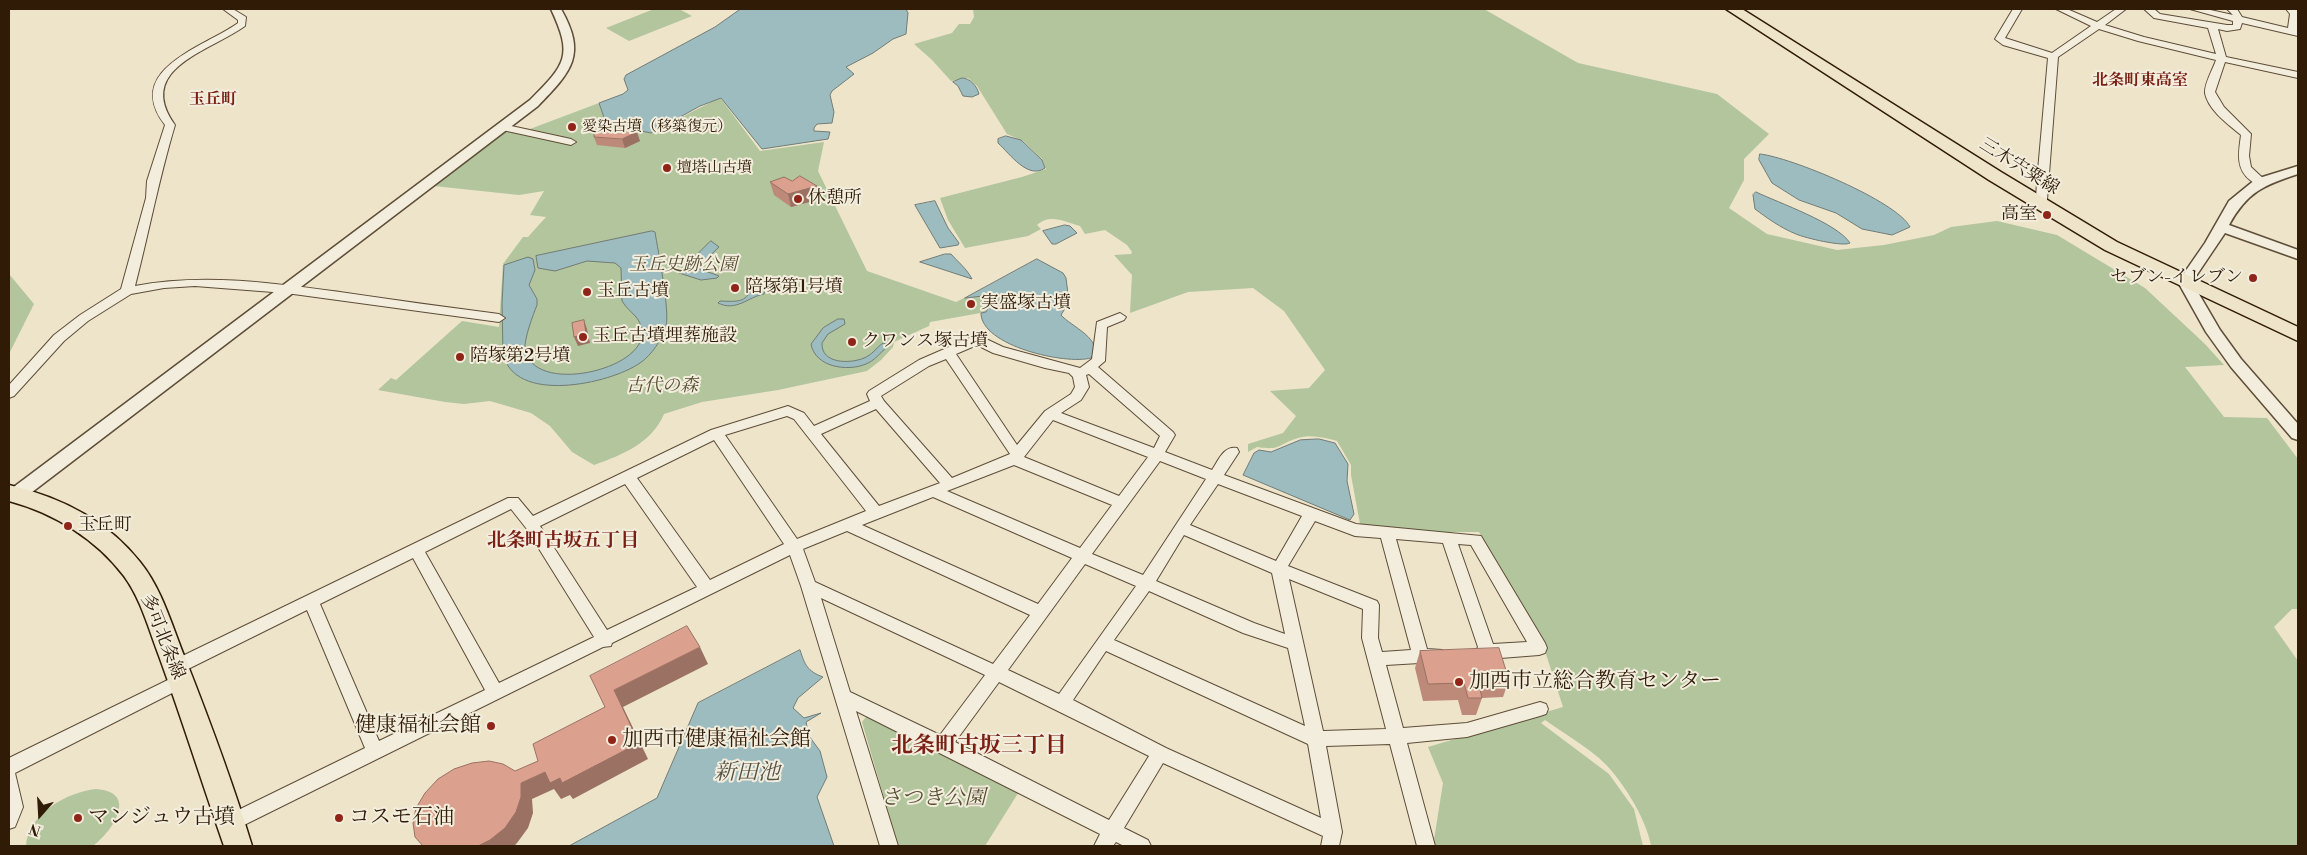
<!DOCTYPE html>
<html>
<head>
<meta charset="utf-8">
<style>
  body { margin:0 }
  #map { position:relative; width:2307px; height:855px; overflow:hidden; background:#ede4ca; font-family:"Libre Bodoni",serif }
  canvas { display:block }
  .frame { position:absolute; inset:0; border:10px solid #2f1b06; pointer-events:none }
  .north { position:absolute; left:15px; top:790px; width:50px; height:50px; -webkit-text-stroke:4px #f3eddd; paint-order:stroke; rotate:199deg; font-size:14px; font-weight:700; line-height:20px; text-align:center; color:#2f1b06 }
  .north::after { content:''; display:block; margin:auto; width:18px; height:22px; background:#2f1b06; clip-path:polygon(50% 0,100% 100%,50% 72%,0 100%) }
</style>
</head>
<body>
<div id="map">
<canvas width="2307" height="855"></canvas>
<div class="frame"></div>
<div class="north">N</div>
</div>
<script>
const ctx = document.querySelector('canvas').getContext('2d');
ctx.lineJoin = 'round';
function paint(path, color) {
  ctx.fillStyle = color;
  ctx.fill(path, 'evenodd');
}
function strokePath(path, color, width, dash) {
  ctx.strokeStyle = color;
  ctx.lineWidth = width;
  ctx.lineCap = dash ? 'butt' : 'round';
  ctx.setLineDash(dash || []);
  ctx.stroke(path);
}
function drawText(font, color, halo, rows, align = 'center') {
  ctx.font = font + ' "Libre Bodoni","Noto Serif JP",serif';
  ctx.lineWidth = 4;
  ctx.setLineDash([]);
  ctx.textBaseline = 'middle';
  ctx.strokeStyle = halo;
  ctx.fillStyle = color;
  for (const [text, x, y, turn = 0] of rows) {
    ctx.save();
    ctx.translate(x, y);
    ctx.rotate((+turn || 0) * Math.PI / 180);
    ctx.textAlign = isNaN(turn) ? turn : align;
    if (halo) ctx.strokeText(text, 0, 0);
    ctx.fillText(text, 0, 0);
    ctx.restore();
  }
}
const green = new Path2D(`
  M654 9H679L692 16 629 41 606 28Z
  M973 9H1484L1578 63 1717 94 1769 134 1744 159V180L1729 208 1767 234 1837 250 1884 245 1934 235 1951 227 1997 221 2057 235 2145 288 2205 344 2224 365 2185 367 2224 417 2267 418 2298 459V609H2292L2274 627 2298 661V846H1651C1647 819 1620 776 1599 758 1582 744 1562 732 1545 720L1541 723 1609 774 1634 809 1643 846H1433L1443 783 1428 747 1563 707 1545 651 1479 532H1419L1360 524 1351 475V465L1337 441C1325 438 1311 434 1298 438 1278 444 1281 451 1257 447L1248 452V444L1283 433 1296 416 1270 391 1309 388 1325 370 1284 311 1253 288 1188 292 1130 313 1132 275 1114 255 1131 254 1132 252 1127 245 1105 230 1085 234 1080 226C1065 222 1050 213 1037 225L1041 229 1028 236 965 248 948 220 940 198 1022 177 1046 169 1042 159 1023 141 1007 134 977 86 968 78 951 81 932 60 914 44 952 33 959 24H970L974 17Z
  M717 99H721L760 151 824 142 818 171 867 271 956 302 964 298 992 295 994 298 986 312 930 322 929 326 894 342 893 347 881 360 867 371 778 390 702 402 664 414C652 443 622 455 594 465L572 452 550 426 531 413 490 401 464 404 445 402 378 390 391 378 396 380 462 321 499 327 503 264 523 237H528L546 217 530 215 544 191 519 195 434 186 512 126 530 129 599 103 608 129 622 127 651 133Z
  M9 274 34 304 9 354Z
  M869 713 1020 790 985 846H898L862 722Z
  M96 789C139 792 113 831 93 846H26C28 814 67 792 96 789Z`);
const water = new Path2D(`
  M737 9H906L908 13 906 34 893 39 873 53 846 67 854 74 832 91 830 95 834 112 832 123 817 124 814 128V131L830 132 828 139 762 149 721 98 700 106 651 133 622 127 608 129 599 103 623 94 628 90 624 79 626 75 715 27 739 10Z
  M962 78C970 78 977 86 979 94L972 97 963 96 958 86 953 82Z
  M1006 136 1021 140 1042 160 1045 168C1028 180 1010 154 998 143V139Z
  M1760 154C1790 157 1897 201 1910 227L1892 235 1862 229 1836 213 1799 200 1772 183 1759 160Z
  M1756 192C1779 203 1837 223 1850 243 1843 247 1805 238 1796 234 1781 228 1767 218 1755 209L1753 195Z
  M935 201 948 228 959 243 958 245 940 248 916 207 915 205Z
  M1065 225 1070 226 1077 233 1056 244H1052L1043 231Z
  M652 231 655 232C658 251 670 310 666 326 662 339 652 355 640 363 610 384 513 405 503 353L502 303 504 265 528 257 533 259 535 270 529 285 537 299V305C533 315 524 339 525 349 533 396 645 370 642 332 641 316 629 313 622 301L621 268 615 263 587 261 555 271 538 268 536 256Z
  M711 241 719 247 697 268 719 276 717 278 701 280 679 273Z
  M945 254H951C958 262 967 269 972 279L920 262Z
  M1037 259 1063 273 1066 278 1069 302 1061 315C1070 326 1106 340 1091 358 1066 365 981 346 981 313L986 312 994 298 992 295 965 298Z
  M756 280 765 290 764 294C748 297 736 312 718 303L720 301C744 302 746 302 756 280Z
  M838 319H844L845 324 828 334 822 343C821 364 850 364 864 358 872 355 876 348 883 343L887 344V347C880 353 874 361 866 364 847 372 815 367 811 344L823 328Z
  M1319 439 1335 443 1348 464 1347 481 1354 514 1350 520 1243 475 1254 453 1259 450 1271 452 1300 440Z
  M800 650C805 665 807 671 823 677L798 698 793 708 804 718 821 713 806 722 809 736 820 751 827 777 817 797 834 846H569L657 798 698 703Z`);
const minor = new Path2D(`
  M223 9H233L246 17 245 26C211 51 134 68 175 125 159 178 149 232 135 286 203 273 272 283 340 292 393 300 446 307 499 314L505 318 499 322 286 293 195 286 164 288 131 294 88 321 64 341 14 396 9 398V385L54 335 80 315 121 289 146 198 147 181 165 125C122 69 205 47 238 23V20Z
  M2013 9H2022L2005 38 2052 53 2091 26 2056 9H2067L2097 22 2116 9H2126L2105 25 2144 37 2216 54 2208 28 2154 18 2144 9H2154L2160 14 2227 25H2233V21L2190 9H2206L2233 15 2227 9H2237L2242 17 2288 28 2290 14 2286 9H2296L2298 11V36L2242 23 2240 29 2227 31 2218 29 2226 57 2298 72V78L2225 62 2215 92 2224 107 2251 134 2249 156 2251 167 2267 182 2265 184C2259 186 2255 184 2250 180 2235 168 2239 151 2241 135 2229 125 2208 110 2205 93 2204 84 2213 69 2216 60L2138 41 2099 29 2058 57 2047 200 2041 203H2032L2030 201 2036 198 2037 182 2048 58 2003 45 1995 39Z
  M502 124 571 139 576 142 571 145 498 129 497 127Z
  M1120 313 1126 317 1124 320 1107 327 1105 361 1098 367 1173 432 1175 435 1165 452 1212 470C1218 461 1224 445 1237 448L1239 452 1224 475 1356 524 1481 536 1545 643 1547 648 1545 653 1539 655 1488 659 1477 657 1475 652 1478 647 1443 543 1396 539 1427 649 1442 650 1444 655 1442 660 1436 662 1386 665 1403 728 1467 723 1540 702 1546 704 1548 709 1546 714 1540 716 1467 737 1407 743 1435 846H1417L1390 744 1326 746 1342 832 1339 846H1321L1323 836 1163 763 1124 828 1148 840 1151 846H1124L1116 842 1113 846H1094L1100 834 856 711 898 846H880L801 586 790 555 612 643 611 646 603 647 236 829 230 831 224 829 221 823 224 817 365 748 307 610 182 672 176 674 170 672 168 667 170 662 508 498H518L533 516 711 430 788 406 804 413 814 426 870 401 867 394 869 391 919 360 972 337H982L1003 347 1080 368 1092 359 1097 322ZM977 345 993 353 1045 368 1069 373 1073 377 1075 387 1071 394 1045 411 1017 445 956 354ZM946 359 1010 454 952 478 884 401 881 396 929 366ZM1089 374 1160 436 1154 448 1061 413 1081 400 1089 387 1086 375ZM876 409 940 483 879 506 821 434ZM787 416 794 419 866 511 797 539 725 435ZM1053 420 1148 457 1119 496 1024 457ZM714 440 784 544 710 580 637 478ZM1160 461 1206 479 1143 575 1092 554ZM1014 465 1112 505 1080 548 947 491ZM625 484 697 587 607 630 540 526ZM1218 484 1302 516 1276 561 1190 525ZM933 497 1072 558 1038 604 862 525ZM511 509 526 528 594 637 499 683 425 552ZM1315 521 1355 536 1381 538 1411 650 1382 652 1378 638 1379 605 1377 601 1288 566ZM847 531 1030 615 993 664 815 582 803 549ZM1184 535 1272 573 1285 634 1254 623 1156 581ZM1458 544 1471 545 1527 642 1493 644ZM413 558 485 690 379 741 320 604ZM1085 564 1136 586 1059 694 1008 670ZM1289 579 1363 609 1362 638 1386 729 1323 731ZM1149 591 1243 633 1288 648 1305 726 1114 640ZM821 598 985 675 940 735 850 692ZM1106 651 1308 744 1321 818 1166 748 1073 700ZM999 682 1149 756 1109 820 955 742Z
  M180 674 186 676 188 681 186 686 15 773 23 807 15 827 9 829V758Z`);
const tertiary = new Path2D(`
  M551 9H561C587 55 572 71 538 106L23 499 17 500 11 499 9 493 11 489 530 100C566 64 573 56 551 9Z
  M2298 166V174C2264 185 2247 192 2229 225L2298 250V259L2225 233 2192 282 2220 330 2241 359 2298 424V440L2292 438 2231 367 2206 332 2178 282 2205 243 2229 201 2256 179Z`);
const primary = new Path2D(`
  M1726 9H1742L2001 172 2117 242 2298 327V341L2105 250 1989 180Z
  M9 485C60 497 107 520 140 562 162 589 172 626 185 658 209 719 233 783 252 846H224C202 783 182 719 159 656 149 630 141 599 124 576 96 539 54 513 9 501Z`);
const wall = new Path2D(`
  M594 137 640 141 625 148 597 145Z
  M792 181 820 199 791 207 774 195 770 182Z
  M1420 651 1509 680 1503 697 1482 698 1476 715H1462L1458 700 1423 701 1415 668Z`);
const shadedWall = new Path2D(`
  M637 132 640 141 625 148 622 139Z
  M817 186 820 199 791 207 788 194Z
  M584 320 587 329 590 343 578 346 574 337Z
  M700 647 708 664 623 707 648 759 573 799 570 795 561 799 554 789 532 799 533 813 528 828 517 843 514 846H478L521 783 545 772 560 778 563 782 614 690Z`);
const building = new Path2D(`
  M618 128 637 132 622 139 594 137V130Z
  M800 176 817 186 788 194 770 182 784 177 792 181Z
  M584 320 586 334 574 337 572 323Z
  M687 626 700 647 614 690 639 743 562 783 560 778 550 783 545 772 521 783V797L516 812 505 828 490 840 478 846H423L415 837 413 823 416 808 425 793 438 779 454 769 472 763 489 761 503 764 515 771 538 761 533 744 605 707 590 676Z
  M1499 648 1509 680 1478 681 1482 698H1468L1464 683 1428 684 1420 651Z`);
const markers = [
  [572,127,5,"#8f2418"],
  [667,168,5,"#8f2418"],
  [798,199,5,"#8f2418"],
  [2047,215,5,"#8f2418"],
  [2253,278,5,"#8f2418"],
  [735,288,5,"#8f2418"],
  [587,292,5,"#8f2418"],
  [971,304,5,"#8f2418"],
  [583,337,5,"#8f2418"],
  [852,342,5,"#8f2418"],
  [460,357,5,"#8f2418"],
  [68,526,5,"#8f2418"],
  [1459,682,5,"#8f2418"],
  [491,726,5,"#8f2418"],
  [612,740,5,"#8f2418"],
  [78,818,5,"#8f2418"],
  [339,818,5,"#8f2418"]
];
const farPoinames = [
  ["愛染古墳（移築復元）",582,127],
  ["壇塔山古墳",677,168]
];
const farQuarternames = [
  ["北条町東高室",2140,81],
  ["玉丘町",213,100]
];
const streetNames = [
  ["三木宍粟線",2019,167,32],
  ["多可北条線",162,637,68]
];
const poiNames = [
  ["休憩所",808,199],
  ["高室",2037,215,"right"],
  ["セブン-イレブン",2243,278,"right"],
  ["陪塚第1号墳",745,288],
  ["玉丘古墳",597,292],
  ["実盛塚古墳",981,304],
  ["玉丘古墳埋葬施設",593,337],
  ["クワンス塚古墳",862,342],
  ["陪塚第2号墳",470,357],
  ["玉丘町",78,526]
];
const parkNames = [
  ["玉丘史跡公園",683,266],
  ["古代の森",662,387]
];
const neighbourhoodNames = [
  ["北条町古坂五丁目",563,541]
];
const nearPoinames = [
  ["加西市立総合教育センター",1469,682],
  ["健康福祉会館",481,726,"right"],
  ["加西市健康福祉会館",622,740],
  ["マンジュウ古墳",88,818],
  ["コスモ石油",349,818]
];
const nearParknames = [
  ["さつき公園",933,799]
];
const nearNeighbourhoodnames = [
  ["北条町古坂三丁目",979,747]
];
const nearWaternames = [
  ["新田池",747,774]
];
paint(green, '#b2c59c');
paint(water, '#9dbcc0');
strokePath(water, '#717c76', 1);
strokePath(minor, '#5e4d37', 2);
strokePath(tertiary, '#5e4d37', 3);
strokePath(primary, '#2f1b06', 3);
paint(minor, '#f3eddd');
paint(tertiary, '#f3eddd');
paint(primary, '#ede4ca');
paint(wall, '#bd8a7a');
paint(shadedWall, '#9a7163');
paint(building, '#dca18e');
strokePath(building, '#9a7163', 1);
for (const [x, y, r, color] of markers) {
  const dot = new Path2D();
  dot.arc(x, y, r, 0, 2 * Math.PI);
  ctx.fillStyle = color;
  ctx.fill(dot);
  strokePath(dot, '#f3eddd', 2);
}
drawText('15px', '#2f1b06', '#f3eddd', farPoinames, 'left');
drawText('bold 16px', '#7a1f14', '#f3eddd', farQuarternames);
drawText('18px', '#2f1b06', '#f3eddd', streetNames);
drawText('18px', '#2f1b06', '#f3eddd', poiNames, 'left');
drawText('italic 18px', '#564e33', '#f3eddd', parkNames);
drawText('bold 19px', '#7a1f14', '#f3eddd', neighbourhoodNames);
drawText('21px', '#2f1b06', '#f3eddd', nearPoinames, 'left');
drawText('italic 21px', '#564e33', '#f3eddd', nearParknames);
drawText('bold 22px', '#7a1f14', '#f3eddd', nearNeighbourhoodnames);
drawText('italic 22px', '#565347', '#f3eddd', nearWaternames);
</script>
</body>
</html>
